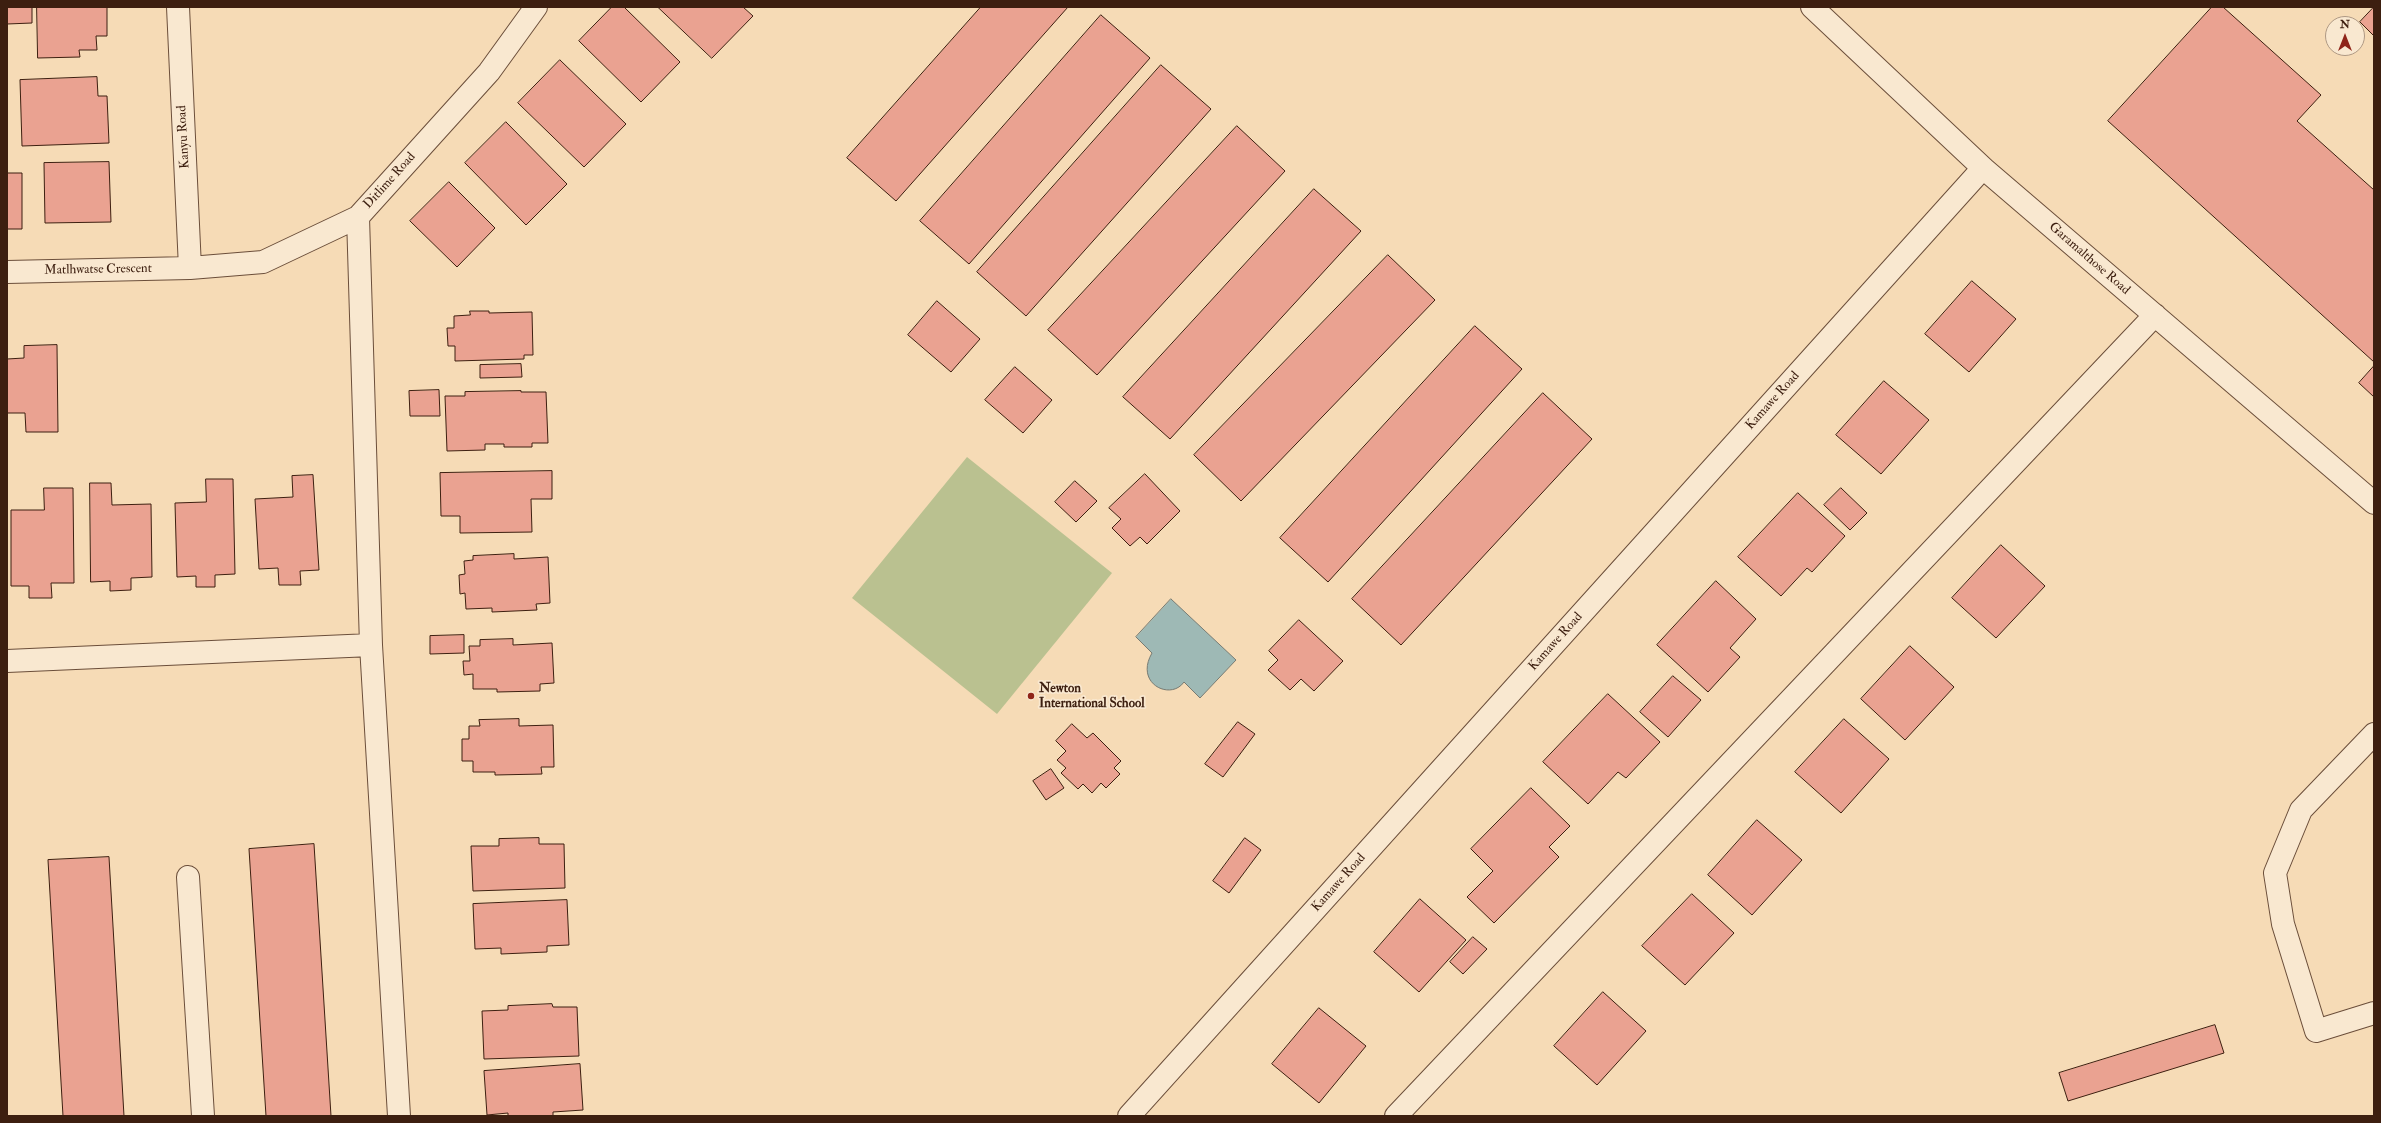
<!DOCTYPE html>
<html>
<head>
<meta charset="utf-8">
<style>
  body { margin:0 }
  #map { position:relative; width:2381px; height:1123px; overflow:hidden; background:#f6dbb6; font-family:"IM FELL Double Pica",serif }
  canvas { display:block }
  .frame { position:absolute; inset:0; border:8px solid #3d1f10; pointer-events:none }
  .north { position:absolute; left:2325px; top:16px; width:40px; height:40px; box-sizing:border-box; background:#f9e8d0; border:1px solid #ae9883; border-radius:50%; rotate:0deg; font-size:11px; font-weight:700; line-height:16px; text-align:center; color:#3d1f10 }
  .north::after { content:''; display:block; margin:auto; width:14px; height:18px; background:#8f2418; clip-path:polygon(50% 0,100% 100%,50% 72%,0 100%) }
</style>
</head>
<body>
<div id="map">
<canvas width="2381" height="1123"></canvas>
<div class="frame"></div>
<div class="north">N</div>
</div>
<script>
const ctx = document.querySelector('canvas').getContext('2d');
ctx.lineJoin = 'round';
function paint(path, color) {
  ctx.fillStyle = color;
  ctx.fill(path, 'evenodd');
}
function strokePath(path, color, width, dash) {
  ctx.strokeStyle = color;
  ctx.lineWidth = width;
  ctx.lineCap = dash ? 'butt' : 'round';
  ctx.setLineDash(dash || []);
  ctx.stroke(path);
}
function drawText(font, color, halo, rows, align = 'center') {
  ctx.font = font + ' "IM FELL Double Pica",serif';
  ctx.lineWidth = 3.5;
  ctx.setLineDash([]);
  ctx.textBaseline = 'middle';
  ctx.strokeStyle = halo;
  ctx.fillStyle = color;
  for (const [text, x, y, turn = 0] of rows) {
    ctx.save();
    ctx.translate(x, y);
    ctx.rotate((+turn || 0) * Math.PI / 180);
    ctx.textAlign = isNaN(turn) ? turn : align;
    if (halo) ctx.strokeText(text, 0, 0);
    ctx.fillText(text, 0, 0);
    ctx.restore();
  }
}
const green = new Path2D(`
  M967 457 1112 573 997 714 852 598Z`);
const water = new Path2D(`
  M1171 599 1236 660 1200 698 1184 682C1171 701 1134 684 1152 653L1136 637Z`);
const building = new Path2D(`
  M7 7H32V23L7 24Z
  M37 7H107V36H96L97 50H79L80 57 38 58Z
  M612 7H624L680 62 641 102 579 41Z
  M658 7H743L753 16 712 58Z
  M981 7H1068L896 201 847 158Z
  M2212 7H2223L2321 95 2297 121 2374 190V362L2108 121Z
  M2374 7V36L2360 22Z
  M1101 15 1150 58 969 264 920 221Z
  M560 60 626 124 584 167 518 103Z
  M1161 65 1211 109 1026 316 977 272Z
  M97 77 98 96H107L109 143 22 146 20 80Z
  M506 122 567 184 526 225 465 163Z
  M1237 126 1285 171 1097 375 1048 330Z
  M109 162 111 222 45 223 44 163Z
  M7 173H22V229H7Z
  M449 182 495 228 457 267 410 221Z
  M1314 189 1361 231 1170 439 1123 397Z
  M1388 255 1435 300 1241 501 1194 455Z
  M1972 281 2016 319 1969 372 1925 334Z
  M937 301 980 339 951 372 908 335Z
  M470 311H489V313L532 312 533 355H524V359L455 361V346H448L447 328H454V316L470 315Z
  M1475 326 1522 369 1328 582 1280 538Z
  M57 345 58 432H26L25 413H7V359L24 358V346Z
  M521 364 522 377 480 378V365Z
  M2374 366V397L2359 383Z
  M1015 367 1052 400 1023 433 985 400Z
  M1884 381 1929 420 1881 474 1836 435Z
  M439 390 440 416H410L409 391Z
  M521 391V392H546L548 443H532V447H504V444H485V450L447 451 445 396H465V392Z
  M1543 393 1592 439 1401 645 1352 599Z
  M552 471V499H531L532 532 460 533V516H441L440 473Z
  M1145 474 1180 511 1147 544 1140 537 1130 546 1112 528 1121 519 1109 508Z
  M313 475 319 570 300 571 301 585H279L278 568 259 569 255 499 293 497 292 476Z
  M206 479H233L235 574 215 575V587H196V576L177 577 175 503 206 502Z
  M1075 481 1097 501 1076 522 1055 502Z
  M90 483H111L112 505 151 504 152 577 131 578V590L110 591V581L91 582Z
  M44 488H73L74 583H51L52 598H29V586H11V510H44Z
  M1841 488 1867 513 1850 530 1824 505Z
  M1798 493 1845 536 1812 572 1807 568 1781 596 1738 557Z
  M2001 545 2045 586 1996 638 1952 598Z
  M514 554V559L548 557 550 603 536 604 537 610 492 612V608L466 609 465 593 460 594 459 575 465 574 464 561 473 560V556Z
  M1716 581 1756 619 1730 648 1740 657 1708 692 1657 645Z
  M1299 620 1343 661 1314 691 1301 679 1290 690 1268 670 1278 660 1269 651Z
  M464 635V653L430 654V636Z
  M513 639V645L552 643 554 683 540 684V691L497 692V689H473V674L464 675 463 661H470L469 646H480V640Z
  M1910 646 1954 687 1905 740 1861 699Z
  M1673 676 1701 700 1668 737 1640 712Z
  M1608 694 1660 742 1626 778 1618 772 1588 804 1543 762Z
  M519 719V726L553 725 554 767H541L542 774 495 775V772H473V761H462V739H469V726H480L479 720Z
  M1844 719 1889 759 1841 813 1795 772Z
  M1238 722 1255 734 1223 777 1205 764Z
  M1072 724 1087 738 1093 733 1121 761 1114 768 1120 774 1106 788 1101 783 1092 793 1083 784 1078 789 1061 773 1066 768 1057 760 1066 751 1056 741Z
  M1051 769 1064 788 1046 800 1033 781Z
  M1531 788 1570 826 1549 847 1559 857 1494 923 1467 897 1493 871 1471 849Z
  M1757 820 1802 860 1752 915 1708 875Z
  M539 838V844H564L565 888 473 891 471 846H499V839Z
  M1245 838 1261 850 1229 893 1213 881Z
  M314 844 331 1116H266L249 849Z
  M109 857 124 1116H63L48 860Z
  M1692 894 1734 933 1685 985 1642 946Z
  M1420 899 1466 940 1419 992 1374 952Z
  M567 900 569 945 547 946V952L501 954V948L475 949 473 904Z
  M1473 937 1487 949 1463 974 1450 962Z
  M1603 992 1646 1031 1597 1085 1554 1046Z
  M552 1004 553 1007H577L579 1056 484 1059 482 1011 508 1010V1006Z
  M1319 1008 1366 1046 1319 1103 1272 1064Z
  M2215 1025 2224 1053 2068 1101 2059 1073Z
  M580 1064 583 1110 553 1112V1116H508V1113L487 1115 484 1071Z`);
const minor = new Path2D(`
  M178 7 190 268
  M1812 7 1983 168 2374 503
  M358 217 371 645 399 1116
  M7 272 190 268 263 262 358 217 489 72 536 7
  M7 661 371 645
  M2374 734 2301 810 2275 873 2283 924 2316 1031 2374 1013
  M188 877 203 1116
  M1129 1116 1983 168
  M1396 1116 2155 315`);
const markers = [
  [1031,696,4,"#8f2418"]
];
const streetNames = [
  ["Kanyu Road",184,137,-93],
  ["Ditlime Road",390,181,-48],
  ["Garamalthose Road",2089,259,41],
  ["Matlhwatse Crescent",98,270,-1],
  ["Kamawe Road",1773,401,-48],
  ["Kamawe Road",1556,642,-48],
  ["Kamawe Road",1339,883,-48]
];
const poiNames = [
  ["Newton",1039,689],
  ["International School",1039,704]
];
paint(green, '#bac190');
paint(water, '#9eb9b5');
strokePath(water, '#777b73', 1);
paint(building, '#eaa291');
strokePath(building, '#3d1f10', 1);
strokePath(minor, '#6b4e3a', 24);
strokePath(minor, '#f9e8d0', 22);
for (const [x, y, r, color] of markers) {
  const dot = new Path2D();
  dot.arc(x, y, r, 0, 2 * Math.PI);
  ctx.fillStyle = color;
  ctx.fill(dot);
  strokePath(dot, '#f9e8d0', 1.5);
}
drawText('13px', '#3d1f10', '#f9e8d0', streetNames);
drawText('bold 13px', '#3d1f10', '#f9e8d0', poiNames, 'left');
</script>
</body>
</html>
